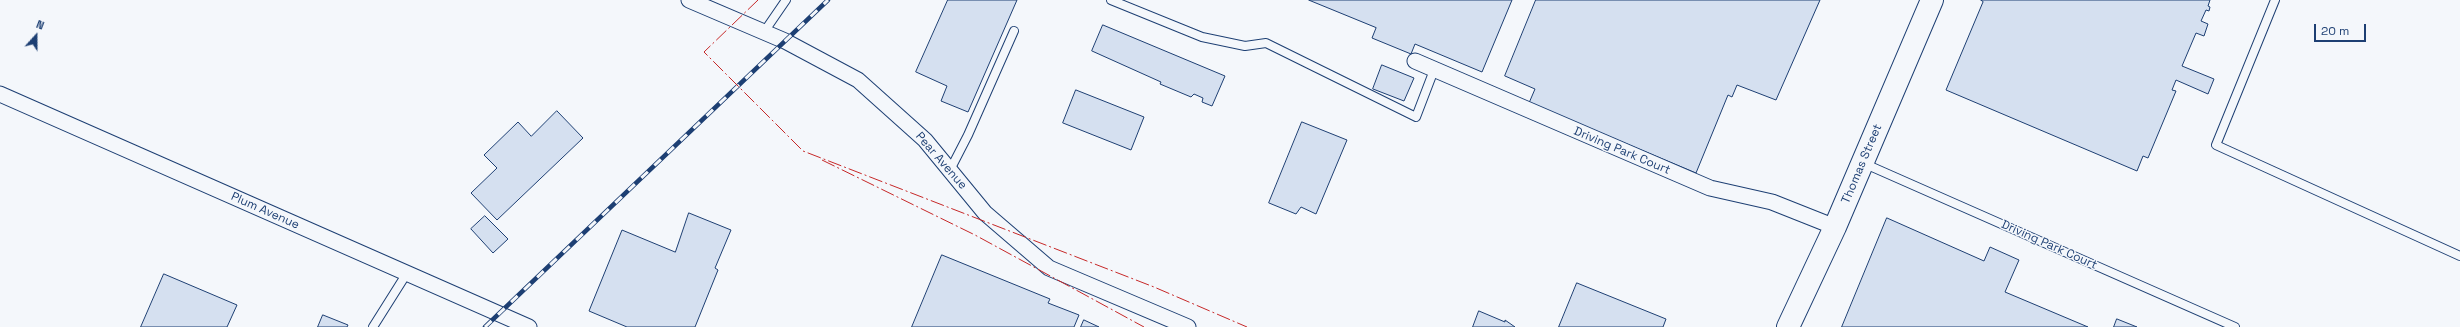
<!DOCTYPE html>
<html>
<head>
<meta charset="utf-8">
<style>
  body { margin:0 }
  #map { position:relative; width:2460px; height:327px; overflow:hidden; background:#f4f7fb; font-family:"Space Grotesk",sans-serif }
  canvas { display:block }
  .north { position:absolute; left:16px; top:16px; width:40px; height:40px; -webkit-text-stroke:3px #f4f7fb; paint-order:stroke; rotate:21deg; font-size:11px; font-weight:700; line-height:16px; text-align:center; color:#1d3f73 }
  .north::after { content:''; display:block; margin:auto; width:14px; height:18px; background:#1d3f73; clip-path:polygon(50% 0,100% 100%,50% 72%,0 100%) }
  .scale { position:absolute; left:2314px; top:24px; width:52px; height:18px; box-sizing:border-box; border:2px solid #1d3f73; border-top:0; padding-left:5px; font-size:12px; line-height:14px; white-space:nowrap; color:#1d3f73; -webkit-text-stroke:3px #f4f7fb; paint-order:stroke }
</style>
</head>
<body>
<div id="map">
<canvas width="2460" height="327"></canvas>
<div class="north">N</div>
<div class="scale">20 m</div>
</div>
<script>
const ctx = document.querySelector('canvas').getContext('2d');
ctx.lineJoin = 'round';
function paint(path, color) {
  ctx.fillStyle = color;
  ctx.fill(path, 'evenodd');
}
function strokePath(path, color, width, dash) {
  ctx.strokeStyle = color;
  ctx.lineWidth = width;
  ctx.lineCap = dash ? 'butt' : 'round';
  ctx.setLineDash(dash || []);
  ctx.stroke(path);
}
function drawText(font, color, halo, rows, align = 'center') {
  ctx.font = font + ' "Space Grotesk",sans-serif';
  ctx.lineWidth = 3;
  ctx.setLineDash([]);
  ctx.textBaseline = 'middle';
  ctx.strokeStyle = halo;
  ctx.fillStyle = color;
  for (const [text, x, y, turn = 0] of rows) {
    ctx.save();
    ctx.translate(x, y);
    ctx.rotate((+turn || 0) * Math.PI / 180);
    ctx.textAlign = isNaN(turn) ? turn : align;
    if (halo) ctx.strokeText(text, 0, 0);
    ctx.fillText(text, 0, 0);
    ctx.restore();
  }
}
const building = new Path2D(`
  M948 0H1017L968 112 941 101 947 86 916 72Z
  M1309 0H1512L1482 72 1415 44 1411 54 1372 38 1376 28Z
  M1536 0H1820L1776 100 1737 85 1732 97 1728 95 1696 173 1529 103 1535 89 1505 76Z
  M1981 0H2210L2208 6 2210 7 2209 11 2206 10 2201 21 2208 24 2204 36 2196 33 2182 66 2214 79 2208 94 2176 80 2172 90 2176 91 2148 158 2143 156 2137 171 1946 90 1983 2Z
  M1103 25 1225 76 1212 106 1202 102 1203 98 1194 94 1191 97 1160 84 1161 82 1092 51Z
  M1382 65 1414 78 1404 101 1373 89Z
  M1076 90 1144 117 1131 150 1063 123Z
  M557 111 583 138 497 220 471 193 497 168 484 155 518 122 531 136Z
  M1302 122 1347 140 1316 214 1301 207 1296 214 1269 203Z
  M689 213 731 230 715 268 718 270 695 327H627L589 311 622 230 675 252Z
  M485 216 508 239 493 253 471 229Z
  M1887 218 1984 261 1990 247 2019 260 2005 292 2088 327H1842Z
  M942 255 1050 299 1048 303 1079 315 1074 327H912Z
  M164 274 237 305 227 327H141Z
  M1577 283 1666 319 1663 327H1559Z
  M1479 311 1505 322V320L1515 327H1473Z
  M323 315 348 325 347 327H318Z
  M2117 319 2137 327H2114Z
  M1084 320 1099 327H1081Z`);
const lane = new Path2D(`
  M1111 0 1202 37 1245 46 1266 43 1416 117 1434 70
  M2275 0 2216 145 2460 256
  M764 32 786 0
  M1863 163 2235 327
  M950 170 968 135 1014 31
  M373 327 407 273`);
const street = new Path2D(`
  M689 0 785 41 858 80 925 140 985 213 1049 268 1188 327
  M1415 61 1710 188 1772 202 1835 227
  M0 94 529 327`);
const primary = new Path2D(`
  M1788 327 1835 227 1932 0`);
const rail = new Path2D(`
  M485 327 828 0`);
const power = new Path2D(`
  M758 0 704 52 803 151 1154 287 1247 327
  M822 160 975 235 1144 327`);
const streetNames = [
  ["Driving Park Court",1622,151,23],
  ["Pear Avenue",941,161,49],
  ["Thomas Street",1862,164,-67],
  ["Plum Avenue",265,211,24],
  ["Driving Park Court",2049,245,24]
];
paint(building, '#d5e0f0');
strokePath(building, '#1d3f73', 1);
strokePath(lane, '#1d3f73', 10);
strokePath(street, '#1d3f73', 17);
strokePath(primary, '#1d3f73', 24);
strokePath(lane, '#f4f7fb', 8);
strokePath(street, '#f4f7fb', 15);
strokePath(primary, '#f4f7fb', 22);
strokePath(rail, '#1d3f73', 4.5);
strokePath(rail, '#f4f7fb', 3, [9]);
strokePath(power, '#c62828', 1, [14, 3, 2, 3]);
drawText('12px', '#1d3f73', '#f4f7fb', streetNames);
</script>
</body>
</html>
